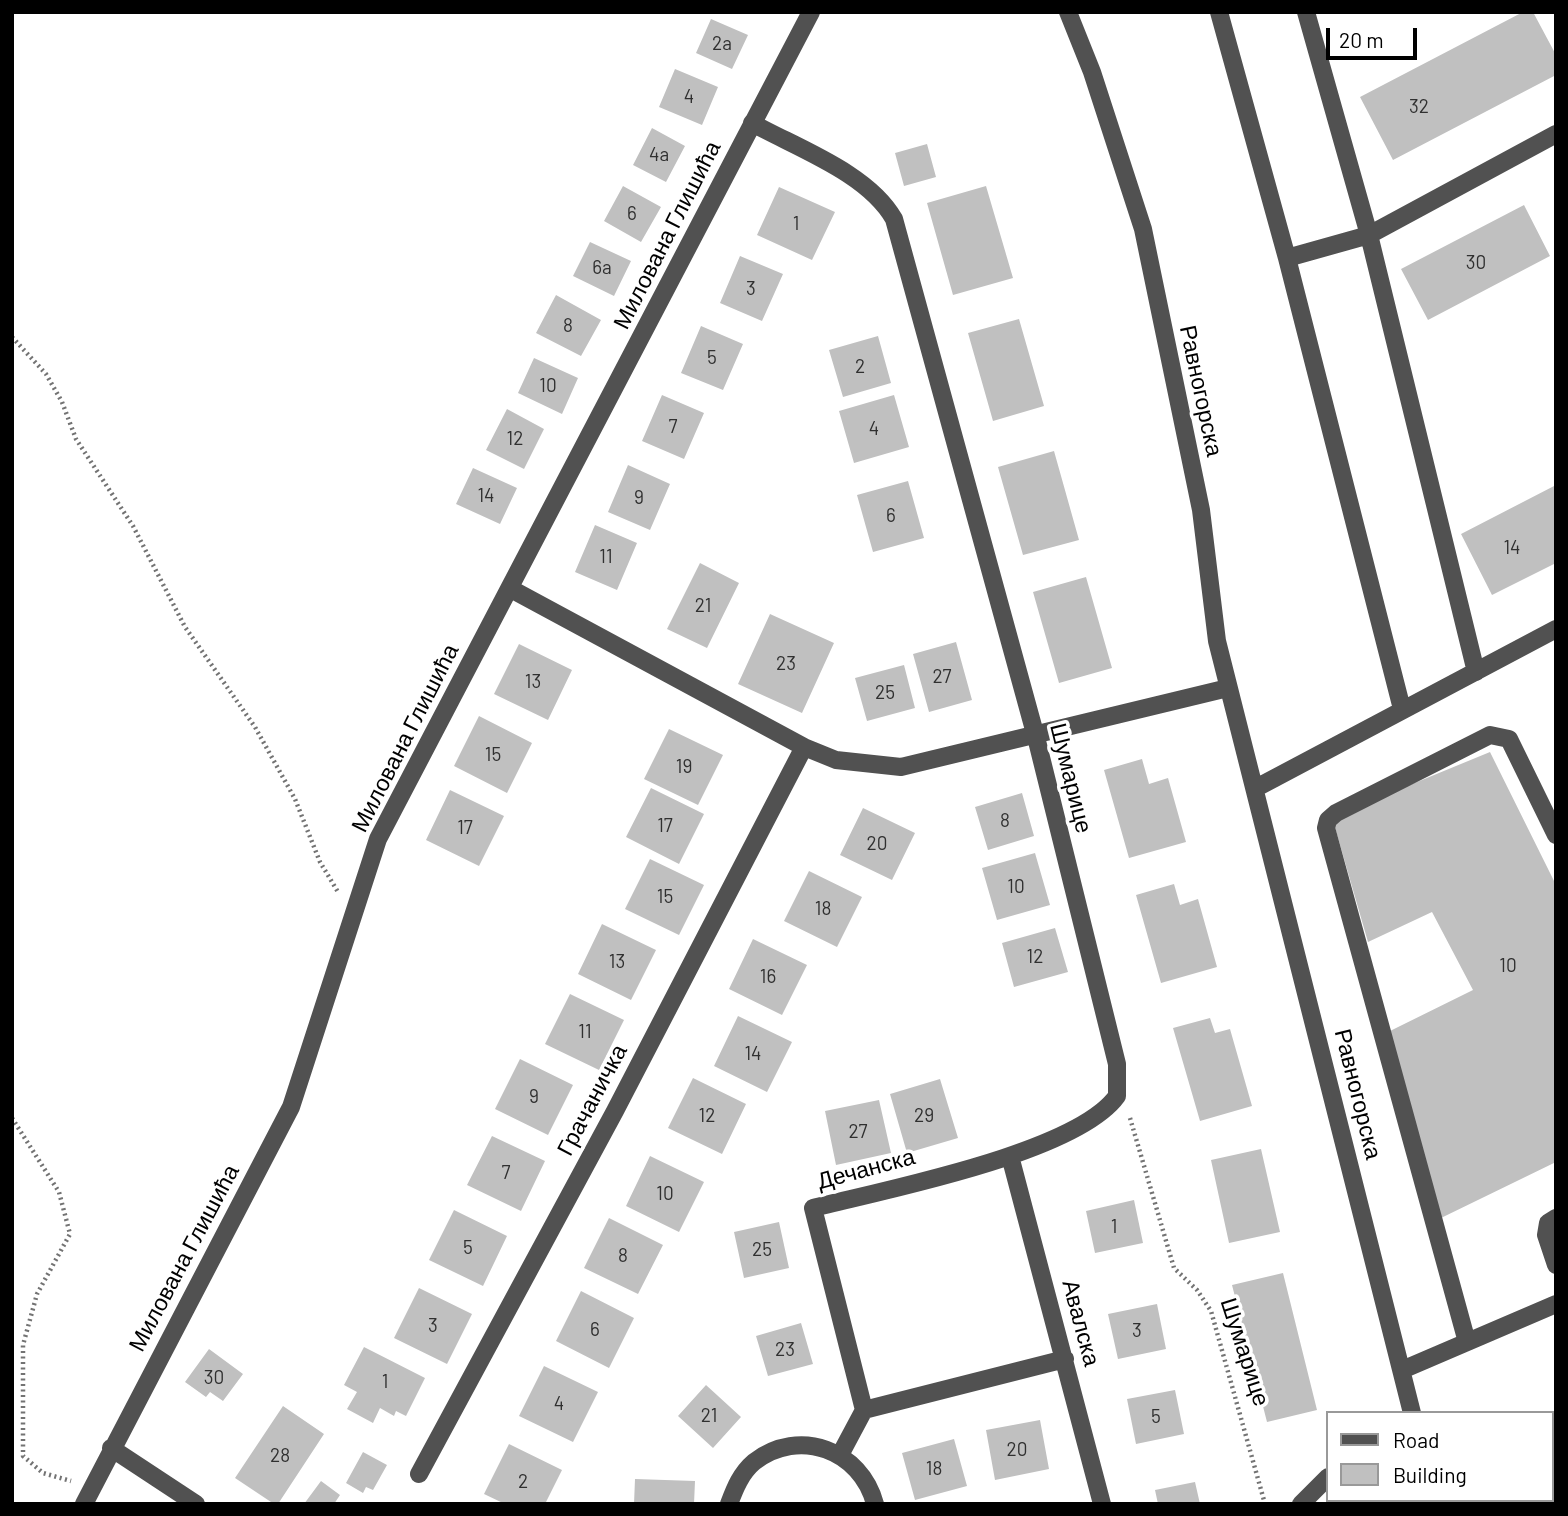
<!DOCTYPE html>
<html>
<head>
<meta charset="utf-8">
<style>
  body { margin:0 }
  #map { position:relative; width:1568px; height:1516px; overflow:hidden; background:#fff; font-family:Barlow,sans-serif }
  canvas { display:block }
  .frame { position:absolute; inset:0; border:14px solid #000; pointer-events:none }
  .legend { position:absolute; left:1326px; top:1411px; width:228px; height:91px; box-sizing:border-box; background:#fff; border:2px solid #999; margin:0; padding:9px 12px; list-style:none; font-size:21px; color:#000 }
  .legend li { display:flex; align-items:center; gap:14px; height:35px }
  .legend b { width:35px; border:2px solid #999 }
  .scale { position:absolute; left:1326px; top:28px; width:91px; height:32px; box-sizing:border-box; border:4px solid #000; border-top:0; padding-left:9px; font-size:21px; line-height:24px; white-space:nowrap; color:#000; -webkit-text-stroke:5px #fff; paint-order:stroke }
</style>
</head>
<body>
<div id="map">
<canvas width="1568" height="1516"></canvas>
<div class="frame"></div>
<ul class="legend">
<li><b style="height:9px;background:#515151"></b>Road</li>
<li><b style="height:19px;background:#c0c0c0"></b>Building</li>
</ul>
<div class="scale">20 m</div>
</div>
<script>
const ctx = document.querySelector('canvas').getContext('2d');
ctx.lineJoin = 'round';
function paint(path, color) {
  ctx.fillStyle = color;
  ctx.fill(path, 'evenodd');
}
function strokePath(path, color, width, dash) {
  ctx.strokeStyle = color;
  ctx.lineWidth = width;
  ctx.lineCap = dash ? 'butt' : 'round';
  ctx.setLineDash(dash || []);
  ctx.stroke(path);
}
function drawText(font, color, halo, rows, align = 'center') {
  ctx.font = font + ' Barlow,sans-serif';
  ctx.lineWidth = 7;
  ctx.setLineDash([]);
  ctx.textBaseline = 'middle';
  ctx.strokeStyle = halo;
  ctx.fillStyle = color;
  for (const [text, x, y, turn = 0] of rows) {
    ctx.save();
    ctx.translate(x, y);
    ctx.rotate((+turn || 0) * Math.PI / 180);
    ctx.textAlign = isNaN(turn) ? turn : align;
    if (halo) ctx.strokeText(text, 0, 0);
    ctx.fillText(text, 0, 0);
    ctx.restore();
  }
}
const building = new Path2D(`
  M1523 12H1533L1556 55V75L1393 160 1360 97Z
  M711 19 748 35 732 69 696 53Z
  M675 69 718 87 702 125 659 107Z
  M652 128 685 146 666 182 633 165Z
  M927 144 936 177 904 186 895 153Z
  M623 186 661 207 641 242 604 221Z
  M986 186 1013 278 953 295 927 203Z
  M779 187 835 212 812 260 757 235Z
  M1524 205 1550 256 1428 320 1401 269Z
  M590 242 631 261 614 296 573 276Z
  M740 256 783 274 762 321 720 303Z
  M556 295 601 320 581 356 536 333Z
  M1019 319 1044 406 993 421 968 333Z
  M701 326 743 344 723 390 681 373Z
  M878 336 891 383 843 397 829 350Z
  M534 358 578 378 562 414 518 393Z
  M662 395 704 413 684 459 642 441Z
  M894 395 909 447 854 463 839 411Z
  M507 409 544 429 524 469 486 450Z
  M1054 451 1079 540 1023 555 998 467Z
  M628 465 670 484 650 530 608 512Z
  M473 468 517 488 500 524 456 504Z
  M908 481 924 538 873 552 857 495Z
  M1556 485V563L1492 595 1461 534Z
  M595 525 637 543 617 590 575 572Z
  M700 563 739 583 707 648 667 629Z
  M1086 577 1112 668 1059 683 1033 592Z
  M770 614 834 643 802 713 738 684Z
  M956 642 972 700 929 712 913 654Z
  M519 644 572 670 548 720 494 694Z
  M904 665 915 708 867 721 855 678Z
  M479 716 532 743 507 793 454 766Z
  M669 729 723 755 698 805 644 779Z
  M1490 752 1556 885V1162L1441 1218 1390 1031 1473 990 1432 912 1368 942 1332 817Z
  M1142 759 1149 784 1168 778 1186 842 1129 858 1104 770Z
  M651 788 704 814 679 864 626 837Z
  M450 790 504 816 479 866 426 840Z
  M1022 793 1034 836 988 850 975 807Z
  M863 808 915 833 892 880 840 855Z
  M1035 853 1050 905 997 920 982 868Z
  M650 859 704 885 679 935 625 909Z
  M809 871 862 897 837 947 784 921Z
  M1174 884 1180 905 1198 899 1217 967 1161 983 1136 895Z
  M602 924 656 950 631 1000 578 974Z
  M1055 928 1068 972 1014 987 1002 943Z
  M753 939 807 965 782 1015 729 989Z
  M570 994 624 1020 599 1070 545 1044Z
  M738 1016 792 1042 767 1092 714 1066Z
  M1210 1018 1215 1033 1230 1029 1252 1106 1200 1121 1173 1028Z
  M520 1059 573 1085 548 1135 495 1109Z
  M693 1078 746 1104 722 1154 668 1128Z
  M940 1079 958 1138 907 1153 890 1094Z
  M879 1100 891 1153 836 1165 825 1111Z
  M492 1136 545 1161 521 1211 467 1185Z
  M1261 1149 1280 1232 1229 1243 1211 1160Z
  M650 1156 704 1182 679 1232 626 1206Z
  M1134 1200 1143 1243 1095 1253 1086 1211Z
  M454 1210 507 1236 483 1286 429 1260Z
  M609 1218 663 1245 638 1294 584 1268Z
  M779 1222 789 1268 744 1278 734 1232Z
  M1283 1273 1317 1410 1267 1422 1232 1285Z
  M419 1288 472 1314 447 1364 394 1338Z
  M581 1291 634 1318 609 1368 556 1341Z
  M1157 1304 1166 1349 1118 1359 1108 1314Z
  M801 1323 813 1364 768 1376 756 1336Z
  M364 1347 425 1378 406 1416 396 1411 394 1416 380 1408 373 1423 347 1409 357 1392 344 1385Z
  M209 1349 243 1374 223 1401 210 1392 206 1397 185 1382Z
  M544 1366 598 1392 573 1442 519 1416Z
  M706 1385 741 1417 713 1448 678 1416Z
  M1175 1390 1184 1434 1136 1444 1127 1399Z
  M283 1406 324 1434 278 1504H274L235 1478Z
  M1040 1420 1049 1469 995 1480 986 1430Z
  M954 1439 967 1486 915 1500 902 1453Z
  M509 1444 562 1470 545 1504H505L484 1494Z
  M363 1452 387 1465 373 1490 366 1487 363 1493 346 1483Z
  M635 1479 695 1481 694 1504H634Z
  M321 1481 340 1495 334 1504H304Z
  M1195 1482 1200 1504H1158L1155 1490Z`);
const path = new Path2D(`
  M12 337 46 374 62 402 76 439 133 526 185 627 255 727 295 799 320 862 338 892
  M12 1118 59 1192 70 1234 37 1294 23 1345V1456L43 1473 71 1481
  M1130 1118 1174 1268 1197 1290 1211 1311 1265 1504
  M1552 1425 1556 1424`);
const minor = new Path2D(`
  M1068 12 1092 72 1143 229 1201 510 1217 641 1412 1413
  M1219 12 1287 258 1402 709
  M1306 12 1369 235 1476 672
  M752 123C797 148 868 173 894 219L1036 737 1117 1064V1096C1076 1153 884 1190 813 1208L864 1410
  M1287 258 1369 235 1556 134
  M511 589 804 747
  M1256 788 1556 629
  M1010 1156 1102 1504
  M1556 1218 1548 1223 1546 1235 1556 1265
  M1467 1342 1326 828 1328 820 1336 813 1490 735 1509 739 1556 835
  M1402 1370 1556 1304
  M111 1448 196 1504
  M840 1455 864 1410 1065 1359
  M419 1474 615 1111 804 747 836 760 901 767 1228 688
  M1434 1500 1435 1504
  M84 1504 291 1107 378 839 811 12
  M729 1504C735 1488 741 1473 754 1462 799 1427 861 1450 875 1504
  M1301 1504 1328 1477`);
const numberNames = [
  ["2a",722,44],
  ["4",689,97],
  ["32",1419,107],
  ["4a",659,155],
  ["6",632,214],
  ["1",796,224],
  ["30",1476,263],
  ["6a",602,268],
  ["3",751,289],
  ["8",568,326],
  ["5",712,358],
  ["2",860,367],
  ["10",548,386],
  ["7",673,427],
  ["4",874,429],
  ["12",515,439],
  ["14",486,496],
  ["9",639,498],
  ["6",891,516],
  ["14",1512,548],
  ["11",606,557],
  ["21",703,606],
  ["23",786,664],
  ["27",942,677],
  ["13",533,682],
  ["25",885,693],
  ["15",493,755],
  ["19",684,767],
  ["8",1005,821],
  ["17",665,826],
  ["17",465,828],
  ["20",877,844],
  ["10",1016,887],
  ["15",665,897],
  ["18",823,909],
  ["12",1035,957],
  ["13",617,962],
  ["10",1508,966],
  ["16",768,977],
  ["11",585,1032],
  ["14",753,1054],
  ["9",534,1097],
  ["12",707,1116],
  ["29",924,1116],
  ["27",858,1132],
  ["7",506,1173],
  ["10",665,1194],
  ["1",1114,1227],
  ["5",468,1248],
  ["25",762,1250],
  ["8",623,1256],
  ["3",433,1326],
  ["6",595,1330],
  ["3",1137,1331],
  ["23",785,1350],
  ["30",214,1378],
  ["1",385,1382],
  ["4",559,1404],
  ["21",709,1416],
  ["5",1156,1417],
  ["20",1017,1450],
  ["28",280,1456],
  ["18",934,1469],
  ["2",523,1482]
];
const streetNames = [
  ["Милована Глишића",667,235,-63],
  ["Равногорска",1201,391,78],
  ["Милована Глишића",405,738,-63],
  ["Шумарице",1071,778,76],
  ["Равногорска",1358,1094,76],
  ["Грачаничка",592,1100,-62],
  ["Дечанска",866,1169,-15],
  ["Милована Глишића",184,1258,-62],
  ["Авалска",1081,1323,75],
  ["Шумарице",1245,1352,72]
];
paint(building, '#c0c0c0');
strokePath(path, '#737373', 4.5, [2, 3.5]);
strokePath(minor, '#515151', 18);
drawText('19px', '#303030', null, numberNames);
drawText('23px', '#000', '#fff', streetNames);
</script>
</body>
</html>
